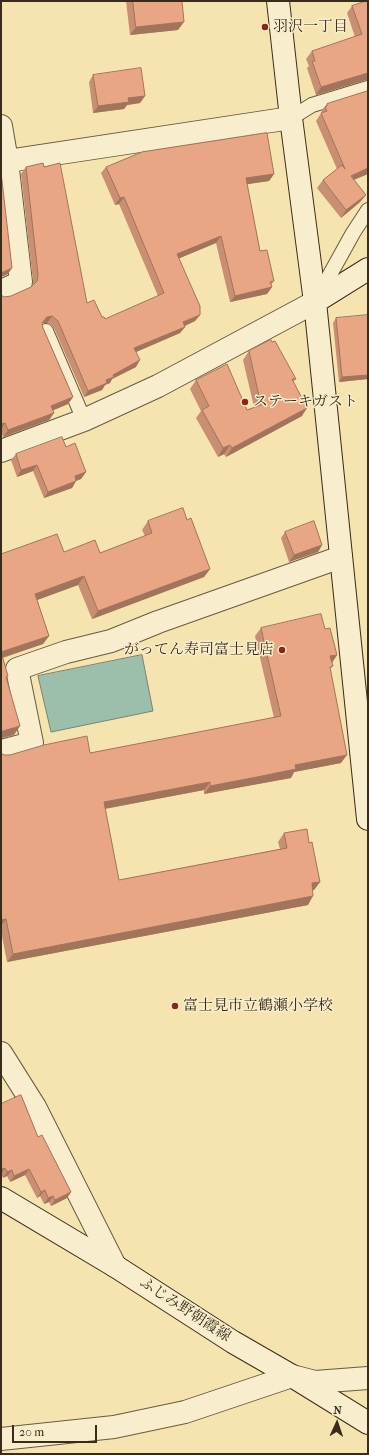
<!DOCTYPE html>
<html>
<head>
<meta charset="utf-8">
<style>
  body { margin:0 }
  #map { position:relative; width:369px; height:1455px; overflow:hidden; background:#f5e4b0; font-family:"IM FELL French Canon",serif }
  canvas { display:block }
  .frame { position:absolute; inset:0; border:2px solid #3a2c1b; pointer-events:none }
  .north { position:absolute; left:317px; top:1403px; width:40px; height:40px; -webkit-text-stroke:3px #f8edcc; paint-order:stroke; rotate:3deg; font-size:11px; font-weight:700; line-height:16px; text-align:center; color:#3a2c1b }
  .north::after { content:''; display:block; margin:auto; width:14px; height:18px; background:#3a2c1b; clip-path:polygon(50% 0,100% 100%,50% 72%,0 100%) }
  .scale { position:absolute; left:12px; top:1425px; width:85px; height:18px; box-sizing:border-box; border:2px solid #3a2c1b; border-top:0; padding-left:5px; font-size:12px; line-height:14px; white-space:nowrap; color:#3a2c1b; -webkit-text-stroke:3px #f8edcc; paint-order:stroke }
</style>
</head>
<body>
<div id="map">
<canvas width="369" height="1455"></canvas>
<div class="frame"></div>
<div class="north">N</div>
<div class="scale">20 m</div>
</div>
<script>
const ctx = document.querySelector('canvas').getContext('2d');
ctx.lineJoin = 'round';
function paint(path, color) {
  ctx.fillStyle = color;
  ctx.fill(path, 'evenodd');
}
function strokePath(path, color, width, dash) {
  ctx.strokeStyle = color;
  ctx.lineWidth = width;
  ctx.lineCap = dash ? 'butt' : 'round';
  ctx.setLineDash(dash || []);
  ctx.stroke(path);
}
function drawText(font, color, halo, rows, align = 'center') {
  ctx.font = font + ' "IM FELL French Canon","Noto Serif JP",serif';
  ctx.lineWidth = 3;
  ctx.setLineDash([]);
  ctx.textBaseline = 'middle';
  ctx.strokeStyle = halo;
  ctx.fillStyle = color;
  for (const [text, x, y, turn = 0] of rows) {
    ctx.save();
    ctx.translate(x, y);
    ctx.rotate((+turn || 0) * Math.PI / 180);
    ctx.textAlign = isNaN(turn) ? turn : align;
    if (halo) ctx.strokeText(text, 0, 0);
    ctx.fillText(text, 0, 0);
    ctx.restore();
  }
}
const water = new Path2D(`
  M142 655 153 711 51 732 38 676Z`);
const lane = new Path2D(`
  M291 118 312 105 368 88
  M317 298 353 233 368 210
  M46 331 84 420`);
const street = new Path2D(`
  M1 126 7 161 21 282 1 291
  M1 162 291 118
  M1 451 84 420 158 386 315 302
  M1 751 32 743 17 669 66 652 111 641 158 622 341 557
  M1 1053 35 1107 115 1266
  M1 1439 114 1427 185 1412 292 1376 315 1382 368 1378`);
const secondary = new Path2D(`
  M278 1 291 118 315 302 368 819
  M315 302 368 269
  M1 1198 115 1266 233 1342 292 1376 368 1423`);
const wall = new Path2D(`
  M126 1H182L178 30 130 35Z
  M368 1V80H366L316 95 307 68 309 66 306 59 312 51 355 37 347 13 352 6Z
  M93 75 145 96 140 103 127 105 124 109 93 113 89 82Z
  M368 91V174L354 180 366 195 360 202 341 218 317 188 323 180 337 169 316 121 322 112 321 111 327 104Z
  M26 167H44L87 303 102 317 105 319 158 296 119 204 115 205 101 173 106 167 274 174 269 181 247 184 260 251 274 281 271 285 272 287 267 294 230 302 216 243 179 258 200 315 195 321 185 326V327L180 333 136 352V367L112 379 110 383 105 385 102 390 84 397 54 328 47 323H42L43 328 73 397 68 404 53 410 54 413 49 420 3 437 1 431V295L4 297 11 296 31 287 33 285V281L21 174Z
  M336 318 368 379 339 382 333 323Z
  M272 342 296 379 293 382 302 416 226 457 224 454 218 457 196 418 201 411 190 389 196 380 247 410 254 407 243 360 249 351Z
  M66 447 86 472 81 479 76 481 72 488 44 498 33 471 17 477 11 460 16 454Z
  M187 520 210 569 204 577 92 619 78 585 37 600 49 636 43 644 3 658 7 678 14 735 1 738V554L64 552 100 553 145 536 142 530 148 521Z
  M285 532 322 545 318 552 289 562 281 538Z
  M261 628 325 629 337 655 332 663 333 666 330 669 341 763 294 772 291 778 251 785 204 794V790L105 809 119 880 280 849 278 842 284 833 309 843 320 882 314 890H312L308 905 7 962 1 931V753L4 755 90 753 274 718 255 636Z
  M1 1104 38 1137 71 1192 67 1198 51 1206 49 1202 44 1204 40 1196 37 1198 25 1175 10 1182 7 1176 3 1178 1 1174Z`);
const shadedWall = new Path2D(`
  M184 22 178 30 130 35 136 27Z
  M368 73V80H366L316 95 321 87Z
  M145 96 140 103 127 105 124 109 93 113 98 106 128 98Z
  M368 168V174L345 183 351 176Z
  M274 174 269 181 242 185 246 178Z
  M366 195 360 202 341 218 346 210Z
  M124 197 119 204 115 205 120 198Z
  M221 236 216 243 173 261 177 254Z
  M12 268 8 274 1 277V273Z
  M272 287 267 294 230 302 235 296Z
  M200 315 195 321 178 329 183 322Z
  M52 316 47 323H42L47 317Z
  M185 327 180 333 129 355 134 348Z
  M140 360 136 367 112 379 110 383 105 385 102 390 84 397 88 391 113 375Z
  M368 375V379L339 382 342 377Z
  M73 397 68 404 47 413 51 406Z
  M307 408 302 416 226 457 232 448Z
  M54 413 49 420 3 437 8 430Z
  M5 423 1 430V424Z
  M230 445 224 454 218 457 223 448Z
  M37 465 33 471 17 477 21 470Z
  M86 472 81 479 70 483 75 476Z
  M76 481 72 488 44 498 48 492Z
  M322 545 318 552 289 562 294 555Z
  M210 569 204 577 92 619 98 611Z
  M84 576 78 585 29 603 35 594Z
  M49 636 43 644 1 658V652Z
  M337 655 331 664 330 656Z
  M20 726 14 735 1 738V732L3 731Z
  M347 755 341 763 294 772 291 778 204 794 210 786 295 765Z
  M210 782 204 790 98 810 104 802Z
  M320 882 314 890 306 891 312 883Z
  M313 896 308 905 7 962 13 954Z
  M6 919 1 926V921L2 920Z
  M5 1168 1 1174V1171L2 1169Z
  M29 1169 25 1175 10 1182 14 1176Z
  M12 1170 7 1176 3 1178 7 1172Z
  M45 1190 40 1196 37 1198 41 1192Z
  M71 1192 67 1198 51 1206 55 1200Z
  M53 1196 49 1202 44 1204 48 1198Z`);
const building = new Path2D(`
  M133 1H182L184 22 136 27Z
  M366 1H368V73L321 87 312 61H315L312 51 362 34 352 6Z
  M141 68 145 96 128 98 129 102 98 106 93 75Z
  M368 91V168L351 176 366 195 346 210 323 180 342 165 345 169 321 113 327 111 325 107 327 106V104Z
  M267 133 274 174 246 178 260 251 267 250 274 281 270 282 272 287 235 296 221 236 177 254 200 306V315L183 322 185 327 134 348 140 360 113 375 114 377 106 380 107 383 88 391 58 321 52 316 47 317 42 323 43 328 73 397 51 406 54 413 8 430 5 423 1 424V295L4 297 11 296 31 287 37 281 38 274 26 167 43 163 44 167 60 163 87 303 94 300 102 317H104L105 319 164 293 124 197 120 198 106 167 142 152Z
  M1 172 12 268 1 273Z
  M368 315V375L342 377 336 318Z
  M271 340 272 342 275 341 296 379H292L307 408 232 448 230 445 223 448 202 410 209 406 196 380 227 364 247 410 261 405 249 351Z
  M62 437 66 447 75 443 86 472 75 476 76 481 48 492 37 465 21 470 16 454Z
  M183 508 187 520 191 518 210 569 98 611 84 576 35 594 49 636 1 652V554L57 534 64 552 95 540 100 553 152 533 148 521Z
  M314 521 322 545 294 555 285 532Z
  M321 614 325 629 330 628 337 655 330 656 333 666 330 667 347 755 295 765 296 769 257 777 210 786V782L104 802 119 880 287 848 284 833 307 829 309 843 312 842 320 882 312 883 313 896 13 954 6 919 2 920 1 914V753L4 755H10L44 745 87 736 90 753 281 716 261 628Z
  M1 652 8 676 6 677 20 726 3 731 1 732Z
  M21 1095 38 1137 42 1135 71 1192 55 1200 53 1196 48 1198 45 1190 41 1192 29 1169 14 1176 12 1170 7 1172 5 1168 2 1169 1 1166V1104Z`);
const markers = [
  [265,27,4,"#8f2418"],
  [245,402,4,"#8f2418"],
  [282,650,4,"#8f2418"],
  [175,1006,4,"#8f2418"]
];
const poiNames = [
  ["羽沢一丁目",273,27],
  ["ステーキガスト",253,402],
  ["がってん寿司富士見店",274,650,"right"],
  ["富士見市立鶴瀬小学校",183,1006]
];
const streetNames = [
  ["ふじみ野朝霞線",185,1310,33]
];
paint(water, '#9cbfab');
strokePath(water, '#758471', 1);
strokePath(lane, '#695a40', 16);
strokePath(street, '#695a40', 24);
strokePath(secondary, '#3a2c1b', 24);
strokePath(lane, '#f8edcc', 14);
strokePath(street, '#f8edcc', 22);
strokePath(secondary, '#f8edcc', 22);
paint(wall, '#c88f72');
paint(shadedWall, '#a2745c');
paint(building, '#e8a684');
strokePath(building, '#a2745c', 1);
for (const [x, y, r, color] of markers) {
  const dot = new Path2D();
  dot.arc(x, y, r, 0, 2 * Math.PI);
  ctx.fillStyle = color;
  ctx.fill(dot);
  strokePath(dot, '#f8edcc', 1.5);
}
drawText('15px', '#3a2c1b', '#f8edcc', poiNames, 'left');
drawText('15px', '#3a2c1b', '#f8edcc', streetNames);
</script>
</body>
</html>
